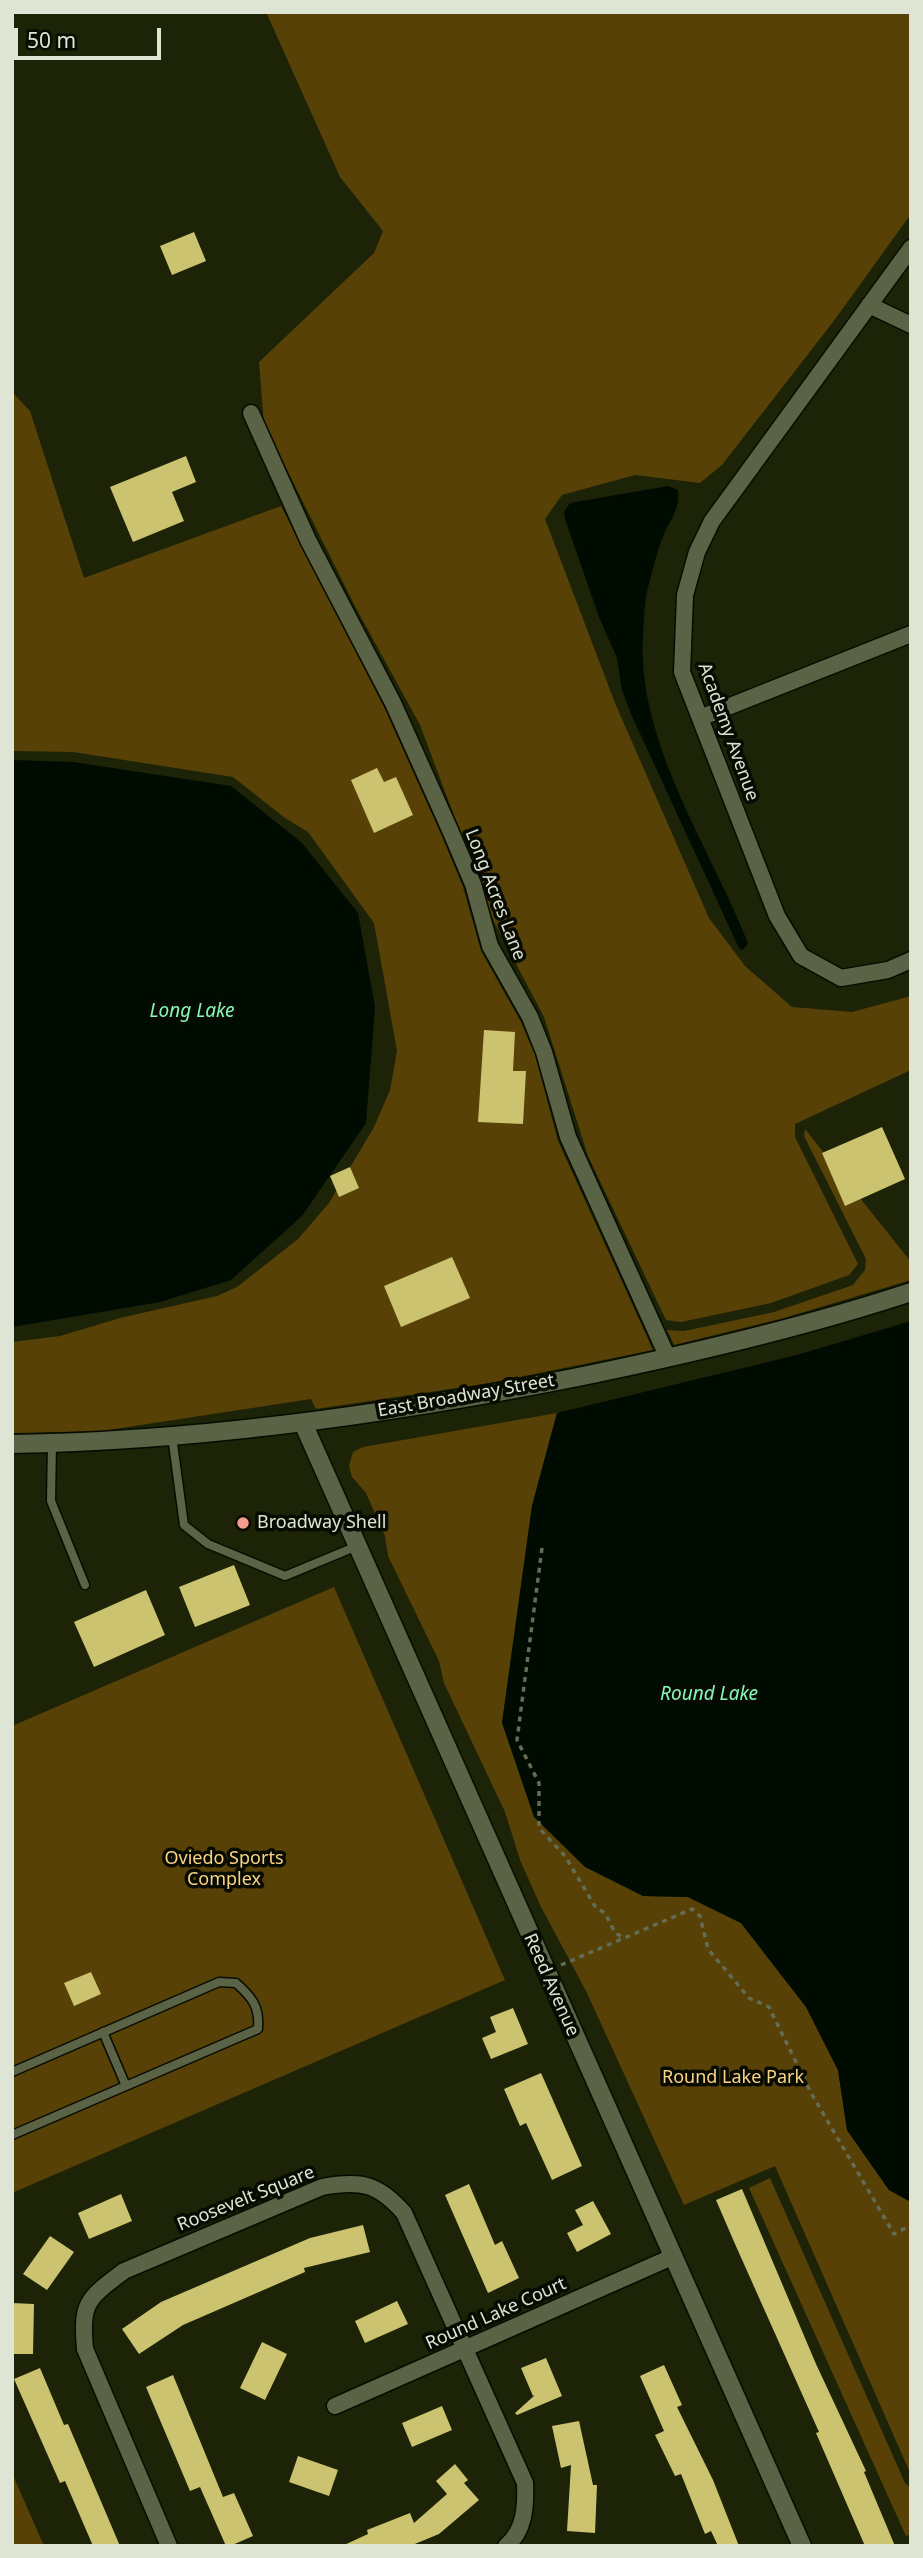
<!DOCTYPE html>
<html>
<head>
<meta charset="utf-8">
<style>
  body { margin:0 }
  #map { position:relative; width:923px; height:2558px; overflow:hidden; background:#1c2307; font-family:"Noto Sans",sans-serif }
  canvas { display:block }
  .frame { position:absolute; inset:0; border:14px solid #dfe5d4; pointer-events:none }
  .scale { position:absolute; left:14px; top:28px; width:147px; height:32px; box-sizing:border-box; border:4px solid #dfe5d4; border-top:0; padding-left:9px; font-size:21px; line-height:24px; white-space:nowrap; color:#dfe5d4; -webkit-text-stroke:5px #080b02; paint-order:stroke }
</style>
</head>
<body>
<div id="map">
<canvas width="923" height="2558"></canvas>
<div class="frame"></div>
<div class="scale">50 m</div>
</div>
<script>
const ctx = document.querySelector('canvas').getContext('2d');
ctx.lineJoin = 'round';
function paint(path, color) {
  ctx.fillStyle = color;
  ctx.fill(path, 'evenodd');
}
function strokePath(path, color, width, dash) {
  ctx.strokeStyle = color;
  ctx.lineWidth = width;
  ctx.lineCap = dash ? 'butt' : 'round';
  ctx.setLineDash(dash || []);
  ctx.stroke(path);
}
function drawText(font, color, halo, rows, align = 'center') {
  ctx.font = font + ' "Noto Sans",sans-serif';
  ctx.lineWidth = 7;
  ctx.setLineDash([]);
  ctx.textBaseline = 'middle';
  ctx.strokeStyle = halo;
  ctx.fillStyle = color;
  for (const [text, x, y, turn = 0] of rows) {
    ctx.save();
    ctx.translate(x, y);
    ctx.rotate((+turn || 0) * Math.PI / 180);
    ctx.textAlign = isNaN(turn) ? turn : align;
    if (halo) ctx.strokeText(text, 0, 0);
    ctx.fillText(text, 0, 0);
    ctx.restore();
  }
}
const green = new Path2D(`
  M266 12H911V214L833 322 722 465 700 483 635 475 562 495 545 519 615 703 709 918 745 966 792 1007 852 1012 911 996V1070L795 1124V1137L858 1264 849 1275 771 1303 681 1322 666 1320 588 1156 544 1017 494 922 420 725 357 610 264 424 259 362 374 253 383 231 340 177Z
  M12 392 30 411 84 578 281 506 384 707 441 834 463 887 481 951 521 1022 535 1055 558 1141 653 1350 490 1383 316 1409 311 1399 102 1431 12 1433V1342L60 1336 120 1318 217 1296 237 1287 298 1239 329 1203 374 1127 390 1090 397 1051 374 923 308 832 285 818 233 777 73 752 12 751Z
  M805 1129 911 1262V1280L784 1318 674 1345 667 1330 684 1331 774 1312 853 1285 865 1270 866 1259 804 1136Z
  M557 1413 532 1506 502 1723 643 1896 688 1897 741 1923 806 2007 838 2070 847 2130 889 2190 911 2202V2475L775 2166 684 2205 586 1991 540 1905 520 1860 505 1812 444 1683 439 1661 388 1556 385 1536 366 1493 352 1477 349 1466 353 1452 363 1447Z
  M334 1587 505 1980 12 2193V1726Z
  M770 2178 905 2483 911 2488V2534L906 2536 749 2188Z
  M12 2473 44 2546H12Z`);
const water = new Path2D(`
  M668 486 678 490C680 509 672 517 664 534 658 548 654 565 650 580 644 598 644 620 643 638 637 742 711 849 748 943L743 950 739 948 631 714 622 690 617 658 599 617 565 519 564 512 570 503Z
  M12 760 73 762 231 786 302 843 358 913 375 1007 366 1123 302 1216 231 1280 160 1302 12 1327Z
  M911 1321V2202L889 2190 847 2130 838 2070 806 2007 741 1923 688 1897 643 1896 585 1867 534 1817 502 1723 532 1506 557 1413 797 1355Z`);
const building = new Path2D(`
  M194 232 206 261 172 275 160 246Z
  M186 456 196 482 172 492 184 521 133 542 110 487Z
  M377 768 384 782 396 777 413 815 374 833 351 780Z
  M484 1030 515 1032 513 1071H526L523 1124 478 1122Z
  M882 1127 905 1179 845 1206 822 1153Z
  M350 1167 359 1188 339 1197 330 1176Z
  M452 1257 470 1298 401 1327 384 1286Z
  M234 1565 250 1605 195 1627 179 1587Z
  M146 1590 165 1635 94 1667 74 1622Z
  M91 1972 101 1994 74 2006 64 1983Z
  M513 2008 528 2044 491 2059 482 2038 496 2032 490 2017Z
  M541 2073 582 2166 552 2180 526 2123 520 2126 504 2089Z
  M469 2184 495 2245 502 2241 519 2278 488 2293 445 2195Z
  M742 2189 816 2364 866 2471 864 2472 895 2546H865L816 2433 819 2432 735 2244 716 2200Z
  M121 2194 132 2221 89 2239 78 2213Z
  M593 2201 611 2234 577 2252 567 2233 583 2225 575 2210Z
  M363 2225 370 2252 304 2268 305 2272 183 2325 139 2354 122 2329 161 2302 310 2238Z
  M50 2236 74 2252 47 2290 23 2274Z
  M397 2301 408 2324 365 2343 355 2321Z
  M12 2303 34 2304 33 2354H12Z
  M262 2342 287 2354 265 2400 240 2388Z
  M546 2358 562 2396 517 2415 515 2413 535 2395 533 2396 521 2368Z
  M664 2365 682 2405 677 2407 713 2480 739 2546H718L711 2531 705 2534 681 2474 675 2476 655 2435 664 2431 640 2376Z
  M40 2368 64 2425 68 2424 120 2546H93L65 2481 60 2483 14 2379Z
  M173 2375 223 2497 234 2493 253 2536 230 2546H226L200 2487 190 2491 146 2387Z
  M442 2406 452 2430 412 2447 402 2423Z
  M579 2421 593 2485H597L595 2533 567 2531 571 2465 561 2468 552 2426Z
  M298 2456 338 2470 329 2496 289 2482Z
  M455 2464 468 2480 464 2483 479 2500 439 2534 410 2546H342L368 2534 367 2530 410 2513 414 2523 447 2494 436 2481Z`);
const path = new Path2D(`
  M542 1548 517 1740 539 1783V1828L565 1856 596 1908 605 1913 615 1933 624 1938
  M561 1965 692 1909 700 1916 708 1949 749 1998 769 2007 811 2093 894 2234 911 2225`);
const service = new Path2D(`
  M172 1436 184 1525 208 1544 285 1576 357 1546
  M52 1444 51 1501 85 1585
  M103 2032 126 2086
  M12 2072 219 1982 236 1983C252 1997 260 2007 258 2029L12 2135`);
const minor = new Path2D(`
  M911 248 712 521 697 552 685 595 682 672 777 916 801 956 841 978 888 970 911 960
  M869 305 911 325
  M251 413 308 540 393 703 450 830 473 884 490 946 530 1017 544 1052 568 1137 668 1358
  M700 718 911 634
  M335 2406 672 2257
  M169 2546 85 2349C81 2302 87 2299 124 2271L322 2187C360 2180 378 2183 404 2213L525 2483C526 2505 525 2531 506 2546`);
const tertiary = new Path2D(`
  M303 1423 802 2546`);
const secondary = new Path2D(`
  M12 1444C202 1441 392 1414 578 1377 690 1354 802 1328 911 1292`);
const markers = [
  [243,1523,7,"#f49d8c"]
];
const streetNames = [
  ["Academy Avenue",728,732,70],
  ["Long Acres Lane",495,895,69],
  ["East Broadway Street",466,1396,-10],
  ["Reed Avenue",551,1985,66],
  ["Roosevelt Square",246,2199,-22],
  ["Round Lake Court",496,2314,-24]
];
const poiNames = [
  ["Broadway Shell",257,1523]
];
const parkNames = [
  ["Oviedo Sports",224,1859],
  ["Complex",224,1880],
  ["Round Lake Park",733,2078]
];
const waterNames = [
  ["Long Lake",192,1012],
  ["Round Lake",709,1695]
];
paint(green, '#574106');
paint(water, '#000b02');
paint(building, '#cbc36f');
strokePath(service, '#070c00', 11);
strokePath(minor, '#070c00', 19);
strokePath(tertiary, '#070c00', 21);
strokePath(secondary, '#070c00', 21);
strokePath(path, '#656c54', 3.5, [5, 5]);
strokePath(service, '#5a6345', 8);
strokePath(minor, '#5a6345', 16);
strokePath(tertiary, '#5a6345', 18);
strokePath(secondary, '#5a6345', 18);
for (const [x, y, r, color] of markers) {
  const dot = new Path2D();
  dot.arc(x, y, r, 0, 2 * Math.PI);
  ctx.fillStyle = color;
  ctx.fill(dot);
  strokePath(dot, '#080b02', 2.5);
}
drawText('18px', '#dfe5d4', '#080b02', streetNames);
drawText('18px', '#dfe5d4', '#080b02', poiNames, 'left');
drawText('18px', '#fad483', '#080b02', parkNames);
drawText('italic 19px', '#87f7b9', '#080b02', waterNames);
</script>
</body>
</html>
